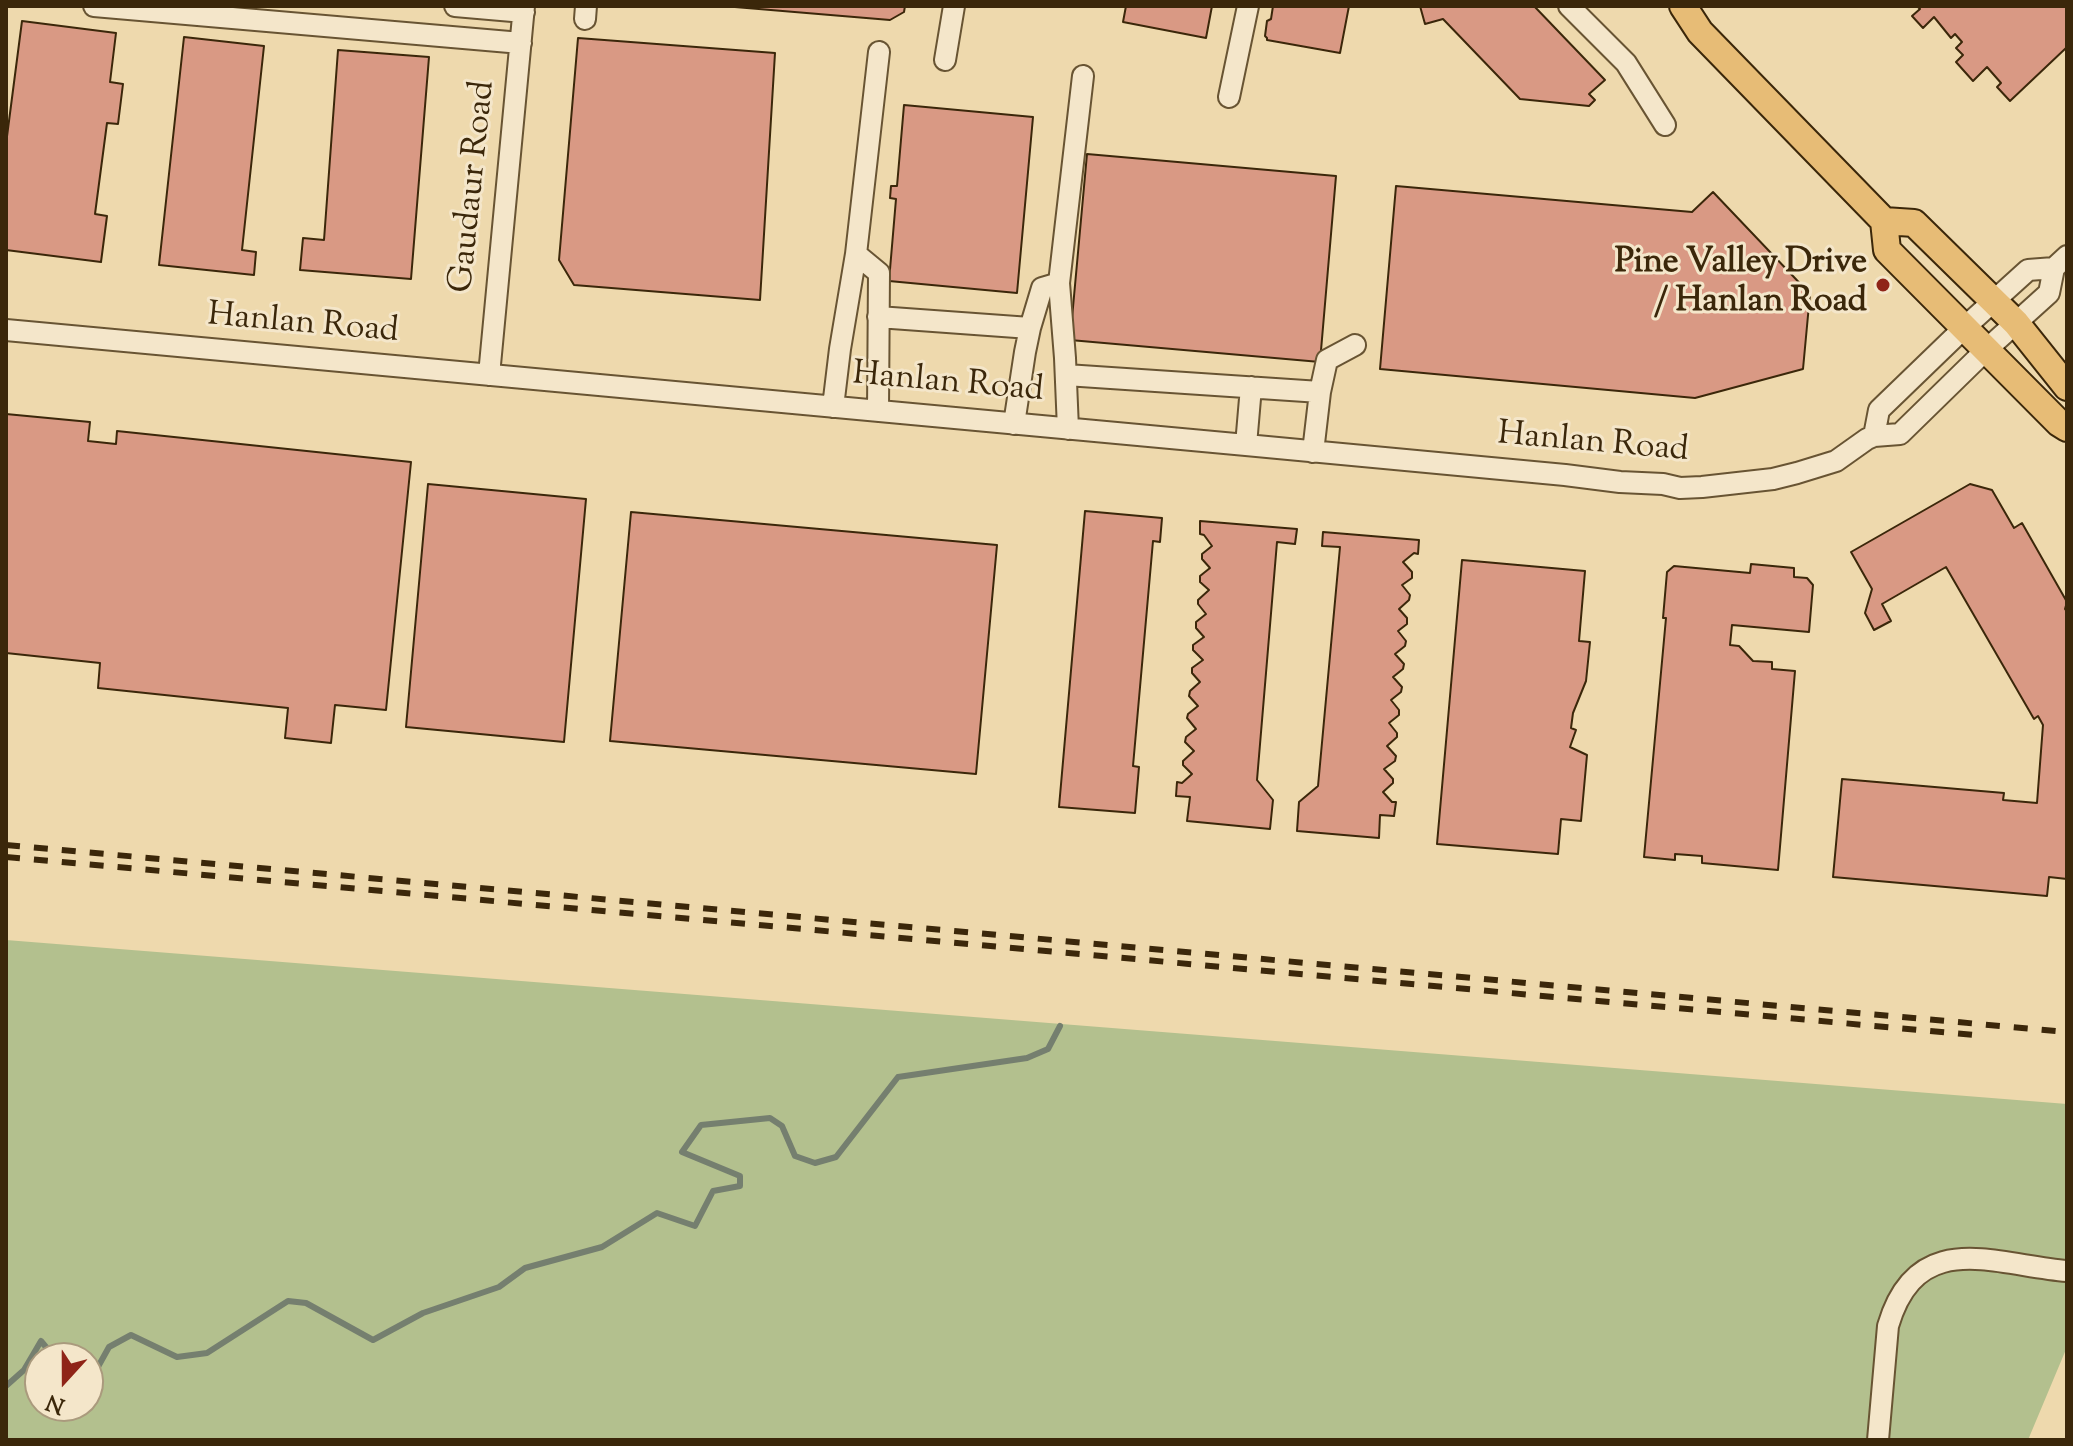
<!DOCTYPE html>
<html>
<head>
<meta charset="utf-8">
<style>
  body { margin:0 }
  #map { position:relative; width:2073px; height:1446px; overflow:hidden; background:#eed9ad; font-family:"Sorts Mill Goudy",serif }
  canvas { display:block }
  .frame { position:absolute; inset:0; border:8px solid #3b270a; pointer-events:none }
  .north { position:absolute; left:24px; top:1342px; width:80px; height:80px; box-sizing:border-box; background:#f4e6ca; border:2px solid #aa9a7d; border-radius:50%; rotate:201deg; font-size:22px; font-weight:700; line-height:32px; text-align:center; color:#3b270a }
  .north::after { content:''; display:block; margin:auto; width:28px; height:36px; background:#8f2418; clip-path:polygon(50% 0,100% 100%,50% 72%,0 100%) }
</style>
</head>
<body>
<div id="map">
<canvas width="2073" height="1446"></canvas>
<div class="frame"></div>
<div class="north">N</div>
</div>
<script>
const ctx = document.querySelector('canvas').getContext('2d');
ctx.lineJoin = 'round';
function paint(path, color) {
  ctx.fillStyle = color;
  ctx.fill(path, 'evenodd');
}
function strokePath(path, color, width, dash) {
  ctx.strokeStyle = color;
  ctx.lineWidth = width;
  ctx.lineCap = dash ? 'butt' : 'round';
  ctx.setLineDash(dash || []);
  ctx.stroke(path);
}
function drawText(font, color, halo, rows, align = 'center') {
  ctx.font = font + ' "Sorts Mill Goudy",serif';
  ctx.lineWidth = 6;
  ctx.setLineDash([]);
  ctx.textBaseline = 'middle';
  ctx.strokeStyle = halo;
  ctx.fillStyle = color;
  for (const [text, x, y, turn = 0] of rows) {
    ctx.save();
    ctx.translate(x, y);
    ctx.rotate((+turn || 0) * Math.PI / 180);
    ctx.textAlign = isNaN(turn) ? turn : align;
    if (halo) ctx.strokeText(text, 0, 0);
    ctx.fillText(text, 0, 0);
    ctx.restore();
  }
}
const green = new Path2D(`
  M6 940 2067 1104V1347L2028 1440H6ZM40 1358H88V1406H40Z`);
const stream = new Path2D(`
  M88 1377 94 1374 109 1347 131 1335 177 1357 207 1353 288 1301 306 1303 373 1340 423 1313 499 1287 525 1268 602 1247 657 1213 695 1226 713 1191 740 1186V1176L682 1152 701 1125 770 1118 782 1126 795 1156 815 1163 836 1157 898 1077 1027 1058 1048 1049 1060 1026
  M6 1386 24 1370 41 1341 55 1358`);
const building = new Path2D(`
  M723 6H905L904 12 890 20Z
  M1126 6H1212L1206 38 1123 22Z
  M1273 6H1349L1340 53 1267 40V38L1265 36 1267 21 1271 19Z
  M1420 6H1534L1605 80 1589 94 1595 100 1589 106 1520 99 1443 19 1425 24Z
  M1917 6H2067V49L2066 48 2010 101 1997 87 2001 83 1987 67 1973 81 1956 62 1963 55 1956 48 1962 42 1955 34 1951 38 1934 17 1923 28 1912 16 1920 9Z
  M22 21 116 33 110 82 123 84 118 124 107 123 95 214 107 216 101 262 6 250V144Z
  M184 37 264 46 242 250 256 252 254 275 159 265Z
  M578 38 775 53 760 300 574 285 559 260Z
  M338 50 429 57 411 279 300 270 303 238 324 240Z
  M904 105 1033 117 1017 293 889 281 896 199 890 198 891 186H897Z
  M1087 154 1336 176 1320 362 1070 340Z
  M1396 186 1692 212 1713 192 1810 294 1803 369 1695 398 1380 369Z
  M6 414 90 422 88 441 116 444 117 431 411 462 386 710 335 705 331 743 285 738 288 708 98 688 100 663 6 653Z
  M428 484 586 499 564 742 406 727Z
  M1970 484 1992 490 2014 528 2022 523 2067 602 2065 609 2067 612V879L2049 877 2047 896 1833 877 1842 779 2004 793 2003 800 2037 803 2043 725 2038 716 2034 719 1946 567 1882 604 1891 621 1874 630 1865 613 1872 589 1851 552Z
  M1085 511 1162 518 1160 542 1153 541 1133 766 1139 767 1135 813 1059 807Z
  M631 512 997 545 976 774 610 741Z
  M1200 521 1297 529 1295 544 1277 542 1257 780 1273 800 1270 829 1187 821 1190 797 1176 796 1177 782 1182 783 1192 774 1183 765V761L1194 751 1185 742 1186 737 1196 729 1187 718 1188 714 1198 706 1189 696 1190 691 1200 682 1192 673V668L1203 660 1193 650V645L1204 637 1196 628V622L1206 614 1198 604V600L1209 590 1200 582V576L1210 568 1202 559V554L1212 546 1204 535 1200 534Z
  M1323 532 1419 540 1418 554 1414 553 1403 562 1412 572V578L1402 585 1410 595 1409 600 1399 609 1407 618V624L1398 631 1406 641 1405 646 1395 654 1404 664 1403 669 1393 677 1402 687 1401 692 1391 700 1399 710V715L1389 723 1397 733V737L1387 746 1396 756 1395 761 1384 769 1393 779V783L1383 792 1392 802H1396L1394 816 1380 815 1379 838 1297 831 1299 802 1318 786 1340 547 1322 546Z
  M1462 560 1585 571 1579 641 1590 642 1586 681 1573 713 1571 728 1576 730 1570 747 1587 755 1581 821 1561 819 1558 854 1437 844Z
  M1751 564 1794 568V577L1807 578 1813 585 1809 632 1732 625 1730 645 1739 646 1753 661 1772 662V669L1795 671 1778 870 1702 863V856L1675 854V860L1644 857 1666 618H1663L1667 572 1674 566 1750 573Z`);
const minor = new Path2D(`
  M94 6 521 43
  M455 6 524 12
  M1569 6 1626 63 1665 125
  M585 19 586 6
  M945 60 954 6
  M1229 97 1248 6
  M856 254 879 273 878 411
  M878 317 1030 328 1025 352 1014 424
  M1030 328 1042 288 1059 283
  M6 330 1246 445 1565 475 1620 482 1663 484 1680 488 1702 487 1773 479 1797 473 1836 461 1867 439 1874 436 1900 434 1987 349 2049 293 2054 268
  M489 375 524 6
  M1066 375 1320 392 1313 452
  M1320 392 1327 360 1355 345
  M833 407 840 349 856 254 879 52
  M1068 429 1065 358 1059 283 1083 76
  M1874 436 1879 410 1965 327 2028 270 2054 268 2067 256
  M1246 445 1251 387
  M1878 1440 1888 1326C1917 1227 1994 1265 2067 1271`);
const major = new Path2D(`
  M1683 6 1700 32 1884 221 1887 250 2059 423 2067 428
  M1884 221 1914 223 2016 323 2067 387`);
const rail = new Path2D(`
  M6 845 2067 1032
  M6 857 1975 1035`);
const markers = [
  [1883,285,8,"#8f2418"]
];
const streetNames = [
  ["Gaudaur Road",475,187,-84],
  ["Hanlan Road",303,326,5],
  ["Hanlan Road",948,385,5],
  ["Hanlan Road",1593,445,5]
];
const poiNames = [
  ["Pine Valley Drive",1867,265],
  ["/ Hanlan Road",1867,304]
];
paint(green, '#b3c08e');
strokePath(stream, '#757f6f', 6);
paint(building, '#d99984');
strokePath(building, '#3b270a', 2);
strokePath(minor, '#685433', 24);
strokePath(major, '#3b270a', 30);
strokePath(minor, '#f4e6ca', 20);
strokePath(major, '#e7bc76', 26);
strokePath(rail, '#3b270a', 6, [14, 14]);
for (const [x, y, r, color] of markers) {
  const dot = new Path2D();
  dot.arc(x, y, r, 0, 2 * Math.PI);
  ctx.fillStyle = color;
  ctx.fill(dot);
  strokePath(dot, '#f4e6ca', 3);
}
drawText('34px', '#3b270a', '#f4e6ca', streetNames);
drawText('bold 34px', '#3b270a', '#f4e6ca', poiNames, 'right');
</script>
</body>
</html>
